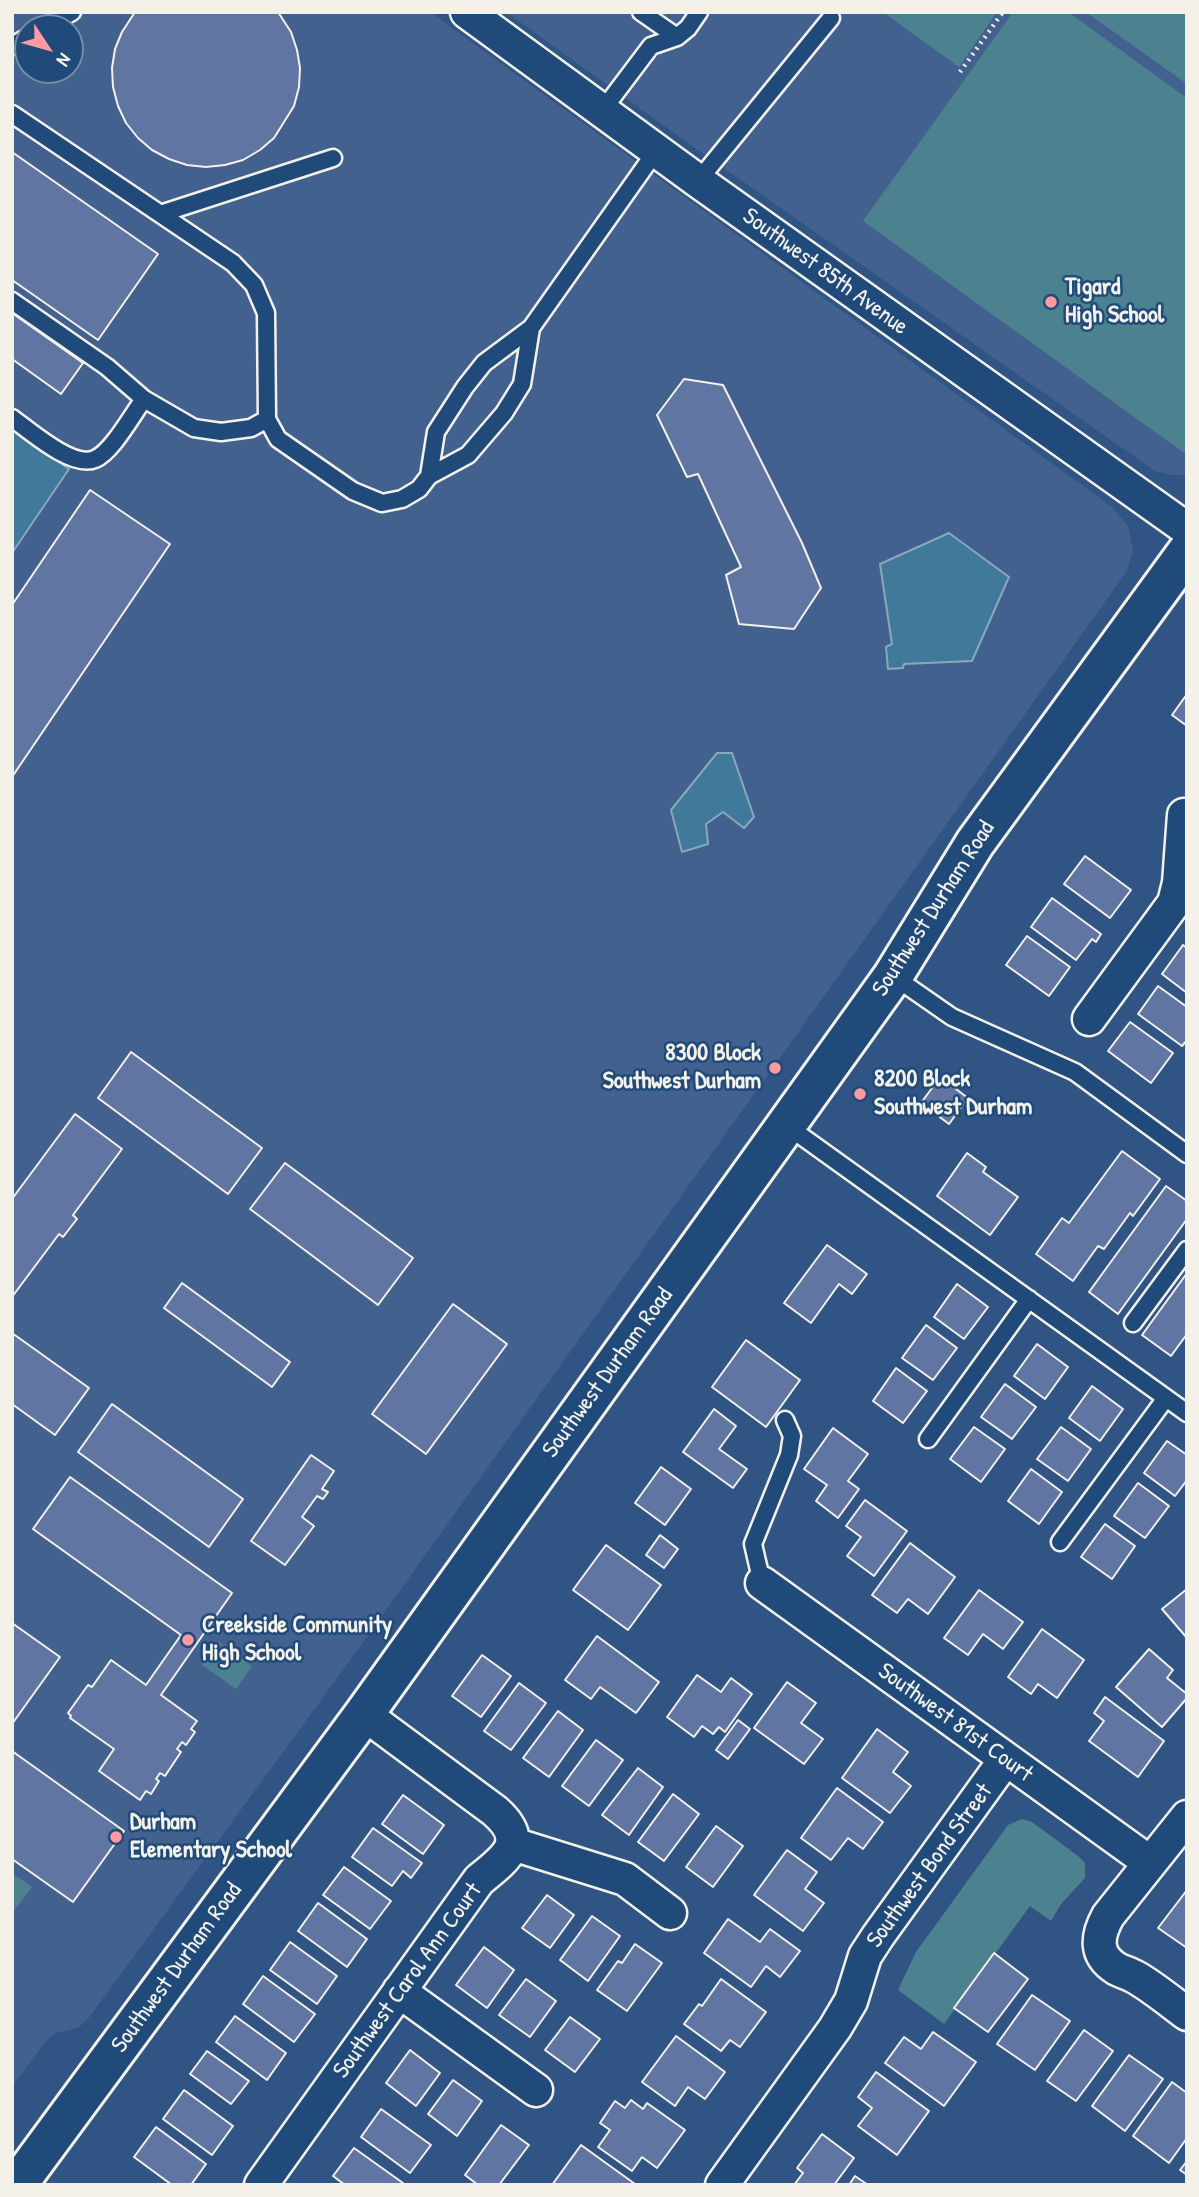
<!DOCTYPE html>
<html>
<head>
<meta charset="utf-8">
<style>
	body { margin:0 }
	#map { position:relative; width:1199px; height:2197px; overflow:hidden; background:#305484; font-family:"Patrick Hand",sans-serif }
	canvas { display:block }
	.frame { position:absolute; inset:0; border:14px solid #f4f1e8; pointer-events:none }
	.north { position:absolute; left:14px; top:14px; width:70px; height:70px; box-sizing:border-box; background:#1f4a7a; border:2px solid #748da6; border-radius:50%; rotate:126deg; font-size:19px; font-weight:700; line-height:28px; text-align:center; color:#f4f1e8 }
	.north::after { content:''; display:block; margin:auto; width:24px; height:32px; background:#ff9aa2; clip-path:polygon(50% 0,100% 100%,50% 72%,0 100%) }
</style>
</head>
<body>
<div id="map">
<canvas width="1199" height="2197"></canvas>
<div class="frame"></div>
<div class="north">N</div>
</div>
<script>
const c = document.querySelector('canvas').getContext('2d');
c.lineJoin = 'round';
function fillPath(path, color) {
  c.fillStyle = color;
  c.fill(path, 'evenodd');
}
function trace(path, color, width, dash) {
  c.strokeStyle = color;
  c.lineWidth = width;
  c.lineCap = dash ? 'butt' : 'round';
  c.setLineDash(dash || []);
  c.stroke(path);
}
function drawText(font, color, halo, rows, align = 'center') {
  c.font = font + ' "Patrick Hand",sans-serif';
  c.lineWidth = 5;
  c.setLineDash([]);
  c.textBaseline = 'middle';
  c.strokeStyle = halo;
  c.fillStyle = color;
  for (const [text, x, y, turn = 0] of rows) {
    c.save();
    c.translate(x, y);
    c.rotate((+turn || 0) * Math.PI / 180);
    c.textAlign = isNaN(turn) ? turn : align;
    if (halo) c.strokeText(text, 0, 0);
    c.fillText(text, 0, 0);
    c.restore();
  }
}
const built = new Path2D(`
	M 12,12 L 430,12 L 1112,507 L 1128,526 L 1133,550 L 1127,571 L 354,1655 L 88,2019 L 78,2028 L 56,2033 L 47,2040 L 12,2086 ZM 28,28 L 70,28 L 70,70 L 28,70 Z
	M 506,12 L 1187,12 L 1187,475 L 1171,475 L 1155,471 L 674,133 Z`);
const green = new Path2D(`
	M 883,12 L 997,12 L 959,67 Z
	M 1013,12 L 1068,12 L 1187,98 L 1187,455 L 863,221 Z
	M 1086,12 L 1187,12 L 1187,84 Z
	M 219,1642 L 252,1666 L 236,1689 L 202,1665 Z
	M 1022,1819 L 1032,1822 L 1078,1856 L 1085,1863 L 1085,1878 L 1061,1904 L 1051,1921 L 1030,1906 L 944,2024 L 898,1990 L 916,1952 L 1008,1825 Z
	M 12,1873 L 32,1887 L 13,1912 L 12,1911 Z`);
const water = new Path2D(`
	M 12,430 L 69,469 L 12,553 Z
	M 949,533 L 1009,577 L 972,661 L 904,664 L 903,668 L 888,669 L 886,647 L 892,644 L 880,564 Z
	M 717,753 L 732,753 L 754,817 L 744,828 L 723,812 L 706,824 L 708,844 L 682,852 L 671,810 Z`);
const building = new Path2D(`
	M 135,12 L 278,12 L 291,32 L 297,50 L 300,68 L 299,87 L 294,106 L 274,138 L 260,150 L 243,160 L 225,165 L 206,167 L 187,165 L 169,159 L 152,150 L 138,138 L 126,123 L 118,106 L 113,87 L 112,68 L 115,49 L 122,32 Z
	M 12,152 L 158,254 L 98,340 L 12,280 Z
	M 12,313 L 83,363 L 61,394 L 12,359 Z
	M 684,379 L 723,385 L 802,543 L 821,588 L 794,629 L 739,624 L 726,575 L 741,567 L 698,474 L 687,477 L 657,415 Z
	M 90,490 L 170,544 L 12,777 L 12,605 Z
	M 1187,694 L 1187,726 L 1172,715 Z
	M 1085,856 L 1131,890 L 1110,918 L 1064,884 Z
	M 1052,898 L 1101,934 L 1096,942 L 1092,939 L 1076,960 L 1031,927 Z
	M 1027,936 L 1070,967 L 1049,996 L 1006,965 Z
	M 1183,945 L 1187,948 L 1187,993 L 1162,974 Z
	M 1158,986 L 1187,1007 L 1187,1040 L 1182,1046 L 1138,1014 Z
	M 1130,1022 L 1173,1053 L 1151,1083 L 1108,1051 Z
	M 131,1052 L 262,1148 L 228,1194 L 98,1098 Z
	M 940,1077 L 968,1098 L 949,1124 L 921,1103 Z
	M 75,1114 L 122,1149 L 73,1215 L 77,1219 L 63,1237 L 59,1234 L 12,1297 L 12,1199 Z
	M 1122,1151 L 1160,1179 L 1133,1216 L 1130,1213 L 1104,1249 L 1098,1246 L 1073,1281 L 1036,1254 L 1062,1218 L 1069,1223 Z
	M 967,1153 L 986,1167 L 983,1172 L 1018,1197 L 990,1235 L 937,1196 Z
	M 285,1163 L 413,1258 L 378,1305 L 250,1209 Z
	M 1166,1186 L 1187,1201 L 1187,1219 L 1118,1314 L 1089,1292 Z
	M 827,1245 L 867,1274 L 852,1294 L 839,1284 L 811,1323 L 784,1303 Z
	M 1187,1273 L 1187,1334 L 1171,1356 L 1142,1335 Z
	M 182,1283 L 290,1362 L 272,1387 L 164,1308 Z
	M 957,1284 L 988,1307 L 964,1339 L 934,1317 Z
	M 453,1304 L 507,1344 L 426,1454 L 372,1414 Z
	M 926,1325 L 957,1348 L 933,1380 L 902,1358 Z
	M 12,1333 L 89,1388 L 55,1435 L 12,1404 Z
	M 746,1340 L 800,1380 L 766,1427 L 712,1387 Z
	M 1037,1344 L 1068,1367 L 1045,1399 L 1014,1376 Z
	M 896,1368 L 927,1391 L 903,1423 L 873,1401 Z
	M 1005,1384 L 1036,1407 L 1012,1439 L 981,1417 Z
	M 1092,1386 L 1123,1409 L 1100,1441 L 1069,1418 Z
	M 112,1404 L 243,1499 L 209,1547 L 78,1452 Z
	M 714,1409 L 736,1426 L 719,1449 L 747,1469 L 733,1488 L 683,1452 Z
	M 974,1427 L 1005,1449 L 981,1482 L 950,1459 Z
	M 1061,1427 L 1091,1449 L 1068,1481 L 1037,1459 Z
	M 833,1428 L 868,1454 L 848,1481 L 859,1489 L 838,1518 L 816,1501 L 827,1485 L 804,1469 Z
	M 1167,1441 L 1187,1455 L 1187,1480 L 1175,1496 L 1144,1473 Z
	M 311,1455 L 334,1471 L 322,1489 L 328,1492 L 323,1499 L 317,1496 L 302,1517 L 314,1526 L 285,1565 L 251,1541 Z
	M 661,1467 L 691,1489 L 665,1525 L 635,1503 Z
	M 1031,1469 L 1062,1492 L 1039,1524 L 1008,1501 Z
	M 70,1477 L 232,1593 L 161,1695 L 197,1721 L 191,1729 L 195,1732 L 186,1745 L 182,1742 L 177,1749 L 181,1752 L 165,1776 L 160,1773 L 156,1779 L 159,1781 L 151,1794 L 146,1791 L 140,1800 L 99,1771 L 114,1749 L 70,1718 L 71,1716 L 68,1713 L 88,1685 L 92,1687 L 111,1660 L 146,1685 L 181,1635 L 33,1529 Z
	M 1138,1483 L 1169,1506 L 1145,1538 L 1114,1516 Z
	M 865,1500 L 907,1531 L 874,1576 L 847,1556 L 861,1537 L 846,1526 Z
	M 1105,1524 L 1135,1546 L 1112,1579 L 1081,1557 Z
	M 660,1535 L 678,1549 L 664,1568 L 646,1555 Z
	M 910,1543 L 955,1577 L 928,1614 L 908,1599 L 897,1613 L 872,1595 Z
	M 606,1545 L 661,1585 L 628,1630 L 573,1590 Z
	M 1187,1589 L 1187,1638 L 1162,1609 Z
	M 979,1590 L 1023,1622 L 1003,1649 L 983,1634 L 968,1655 L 944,1638 Z
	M 12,1623 L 60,1657 L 12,1724 Z
	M 1042,1629 L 1084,1660 L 1057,1698 L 1038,1684 L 1031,1694 L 1008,1677 Z
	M 597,1636 L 659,1682 L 636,1713 L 600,1687 L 591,1699 L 565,1680 Z
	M 1149,1649 L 1173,1670 L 1167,1678 L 1187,1694 L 1187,1698 L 1162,1727 L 1116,1687 Z
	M 482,1655 L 511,1676 L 481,1717 L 452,1696 Z
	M 697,1675 L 721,1692 L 731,1678 L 752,1694 L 725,1732 L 719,1727 L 713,1734 L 702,1726 L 694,1737 L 667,1717 Z
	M 787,1682 L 816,1703 L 801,1723 L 823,1739 L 804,1764 L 754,1728 Z
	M 519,1683 L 546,1703 L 511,1750 L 484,1731 Z
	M 1105,1697 L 1164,1741 L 1138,1777 L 1089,1741 L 1104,1721 L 1094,1713 Z
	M 558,1711 L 583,1730 L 549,1777 L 523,1758 Z
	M 738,1720 L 750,1729 L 728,1759 L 716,1750 Z
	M 877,1729 L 908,1752 L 893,1772 L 911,1786 L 890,1813 L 842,1778 Z
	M 596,1740 L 623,1760 L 589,1806 L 562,1786 Z
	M 12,1751 L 124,1831 L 73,1902 L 12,1859 Z
	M 638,1768 L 663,1787 L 629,1835 L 602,1815 Z
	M 837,1788 L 883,1822 L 863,1849 L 848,1838 L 831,1860 L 801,1838 Z
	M 673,1794 L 699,1814 L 664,1861 L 638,1842 Z
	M 403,1795 L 444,1825 L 423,1854 L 382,1824 Z
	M 716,1826 L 743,1846 L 713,1887 L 686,1867 Z
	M 373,1828 L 422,1863 L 411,1878 L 403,1871 L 392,1886 L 352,1857 Z
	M 787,1850 L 817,1872 L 805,1889 L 824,1903 L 803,1931 L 754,1895 Z
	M 344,1867 L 391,1901 L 370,1929 L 323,1895 Z
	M 1187,1890 L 1187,1948 L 1158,1928 Z
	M 547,1895 L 574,1915 L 550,1948 L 522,1928 Z
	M 318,1903 L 367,1939 L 347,1967 L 298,1931 Z
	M 592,1916 L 620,1936 L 588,1981 L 560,1960 Z
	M 728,1919 L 760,1942 L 770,1929 L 800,1951 L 780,1977 L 766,1966 L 751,1987 L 704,1953 Z
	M 290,1942 L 337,1976 L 317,2004 L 270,1970 Z
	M 635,1944 L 662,1963 L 627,2011 L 597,1990 L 618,1961 L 622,1963 Z
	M 484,1947 L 514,1970 L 487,2008 L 456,1985 Z
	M 994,1953 L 1028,1979 L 988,2032 L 954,2008 Z
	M 263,1976 L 315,2014 L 294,2042 L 243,2004 Z
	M 526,1979 L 556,2001 L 530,2037 L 499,2015 Z
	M 721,1979 L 766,2012 L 740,2047 L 730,2040 L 721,2051 L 684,2024 L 699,2004 L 702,2006 Z
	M 1032,1995 L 1070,2021 L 1035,2070 L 997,2044 Z
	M 235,2016 L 286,2053 L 267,2080 L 216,2042 Z
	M 570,2017 L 600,2039 L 575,2072 L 545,2050 Z
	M 1084,2030 L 1113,2051 L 1076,2101 L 1047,2081 Z
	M 933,2032 L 976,2062 L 944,2106 L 885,2063 L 904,2037 L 921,2049 Z
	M 676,2036 L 725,2072 L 705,2099 L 688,2087 L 675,2106 L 642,2082 Z
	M 410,2050 L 440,2073 L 416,2106 L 386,2083 Z
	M 207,2051 L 249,2081 L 231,2104 L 190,2074 Z
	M 1129,2055 L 1163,2079 L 1125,2131 L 1092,2106 Z
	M 876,2072 L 929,2111 L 897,2155 L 858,2126 L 872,2108 L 858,2097 Z
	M 453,2080 L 482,2101 L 457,2136 L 428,2114 Z
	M 1172,2082 L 1187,2093 L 1187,2138 L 1169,2163 L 1133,2136 Z
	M 184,2090 L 233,2126 L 212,2155 L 163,2119 Z
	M 631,2100 L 643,2109 L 647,2103 L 685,2130 L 657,2168 L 642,2157 L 632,2171 L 598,2147 L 610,2130 L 600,2123 L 615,2101 L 625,2108 Z
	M 381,2109 L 431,2145 L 410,2173 L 361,2137 Z
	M 501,2125 L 529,2145 L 499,2185 L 478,2185 L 465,2175 Z
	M 156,2127 L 206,2164 L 191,2185 L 172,2185 L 134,2157 Z
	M 822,2134 L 854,2158 L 834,2185 L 794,2185 L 803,2173 L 797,2168 Z
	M 581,2145 L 635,2184 L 634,2185 L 552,2185 Z
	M 354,2148 L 403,2183 L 401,2185 L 345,2185 L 333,2176 Z
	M 1187,2161 L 1187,2175 L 1180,2170 Z
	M 855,2176 L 868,2185 L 849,2185 Z`);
const path = new Path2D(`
	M 960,72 L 1003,12`);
const service = new Path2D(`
	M 641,12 L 677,37
	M 44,28 L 72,12
	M 12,46 L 28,37
	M 602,111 L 651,46 L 677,37 L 688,28 L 699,12
	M 12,114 L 233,263 L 254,285 L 266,313 L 267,419 L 278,439 L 353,491 L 382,503 L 402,499 L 419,489 L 429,476 L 468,455 L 504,413 L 522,384 L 531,328
	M 698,181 L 831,18
	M 160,214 L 333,158
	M 12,301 L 107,367 L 144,399 L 194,428 L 221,432 L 251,428 L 267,419
	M 12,418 C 30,431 73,469 95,459 C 112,452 132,415 144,399
	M 429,476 L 436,432 L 465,387 L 484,363 L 531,328 L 656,151
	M 893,976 L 952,1017 L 1075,1072 L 1187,1154
	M 786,1125 L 1187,1413
	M 1133,1323 L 1187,1250
	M 928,1439 L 1029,1299
	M 1060,1542 L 1166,1398
	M 762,1583 L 753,1544 L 789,1455 L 792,1436 L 785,1420`);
const minor = new Path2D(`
	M 467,12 L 698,181 L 1187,529
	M 1089,1019 L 1174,903 L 1179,883 L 1184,815 L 1187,815
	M 762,1583 L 1149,1862
	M 1187,1817 L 1108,1916 C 1097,1936 1094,1955 1117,1969 C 1123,1972 1130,1974 1137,1978 C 1154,1988 1171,2002 1187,2014
	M 513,1844 L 625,1879 L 670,1913
	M 399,1991 L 536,2090
	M 261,2185 L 479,1880 C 506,1858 530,1842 495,1811 L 364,1714
	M 722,2185 L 835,2028 L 851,2001 L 865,1956 L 878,1936 L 1005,1760`);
const primary = new Path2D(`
	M 17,2185 L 364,1714 L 893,976 L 975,843 L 1187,552`);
const markers = [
	[1051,302,7,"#ff9aa2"],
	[775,1068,7,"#ff9aa2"],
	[860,1094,7,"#ff9aa2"],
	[188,1640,7,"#ff9aa2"],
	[116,1837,7,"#ff9aa2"]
];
const streetNames = [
	["Southwest 85th Avenue",825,272,36],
	["Southwest Durham Road",934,909,-57],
	["Southwest Durham Road",608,1373,-54],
	["Southwest 81st Court",955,1723,36],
	["Southwest Bond Street",930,1866,-54],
	["Southwest Durham Road",177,1968,-54],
	["Southwest Carol Ann Court",408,1981,-54]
];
const poiNames = [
	["Tigard",1065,288],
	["High School",1065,316],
	["8300 Block",761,1054,"right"],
	["Southwest Durham",761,1082,"right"],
	["8200 Block",874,1080],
	["Southwest Durham",874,1108],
	["Creekside Community",202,1626],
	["High School",202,1654],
	["Durham",130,1823],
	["Elementary School",130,1851]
];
fillPath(built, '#42618f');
fillPath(green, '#4c818f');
fillPath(water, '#41799a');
trace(water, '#89a9b9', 2);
fillPath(building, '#6075a2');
trace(building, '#f4f1e8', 2);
trace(service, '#f4f1e8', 21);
trace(minor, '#f4f1e8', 37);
trace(primary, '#f4f1e8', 44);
trace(path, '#f4f1e8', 4.5, [2, 5]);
trace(service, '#1f4a7a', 16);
trace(minor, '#1f4a7a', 32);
trace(primary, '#1f4a7a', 38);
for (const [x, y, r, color] of markers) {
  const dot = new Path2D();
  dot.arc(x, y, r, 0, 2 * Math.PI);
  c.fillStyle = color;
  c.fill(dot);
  trace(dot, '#1f4a7a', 2.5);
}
drawText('24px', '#f4f1e8', '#1f4a7a', streetNames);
drawText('bold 24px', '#f4f1e8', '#1f4a7a', poiNames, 'left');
</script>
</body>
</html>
